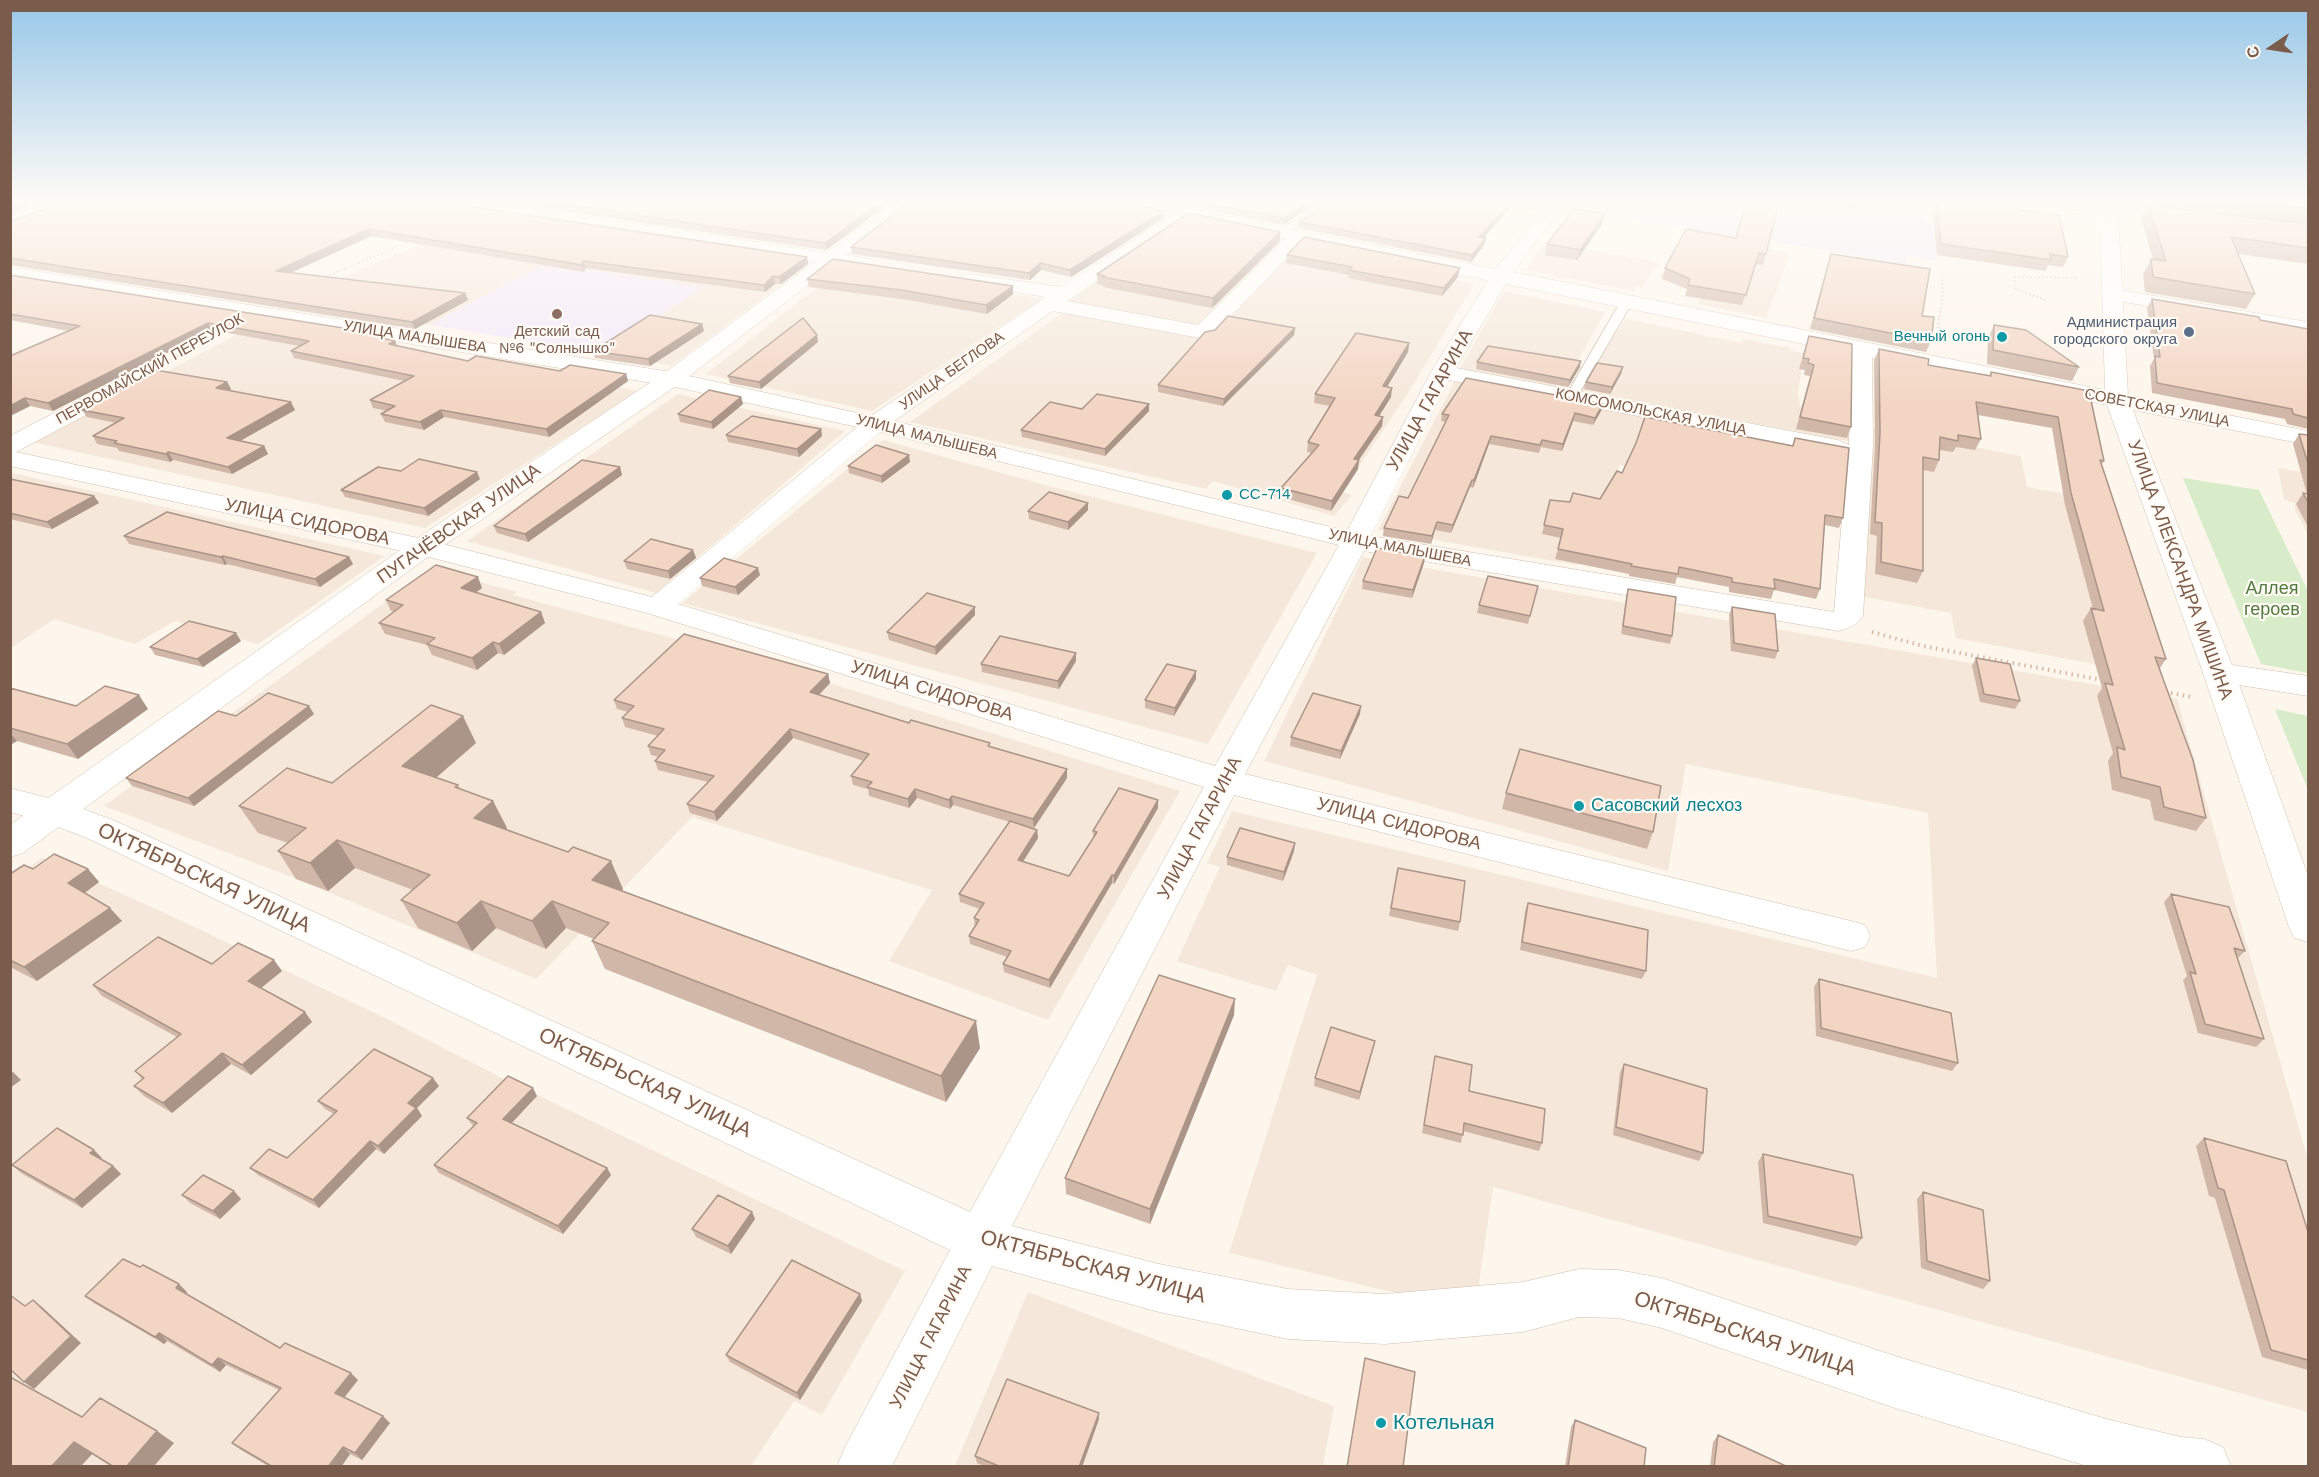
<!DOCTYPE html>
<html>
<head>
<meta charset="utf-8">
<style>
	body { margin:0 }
	#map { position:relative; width:2319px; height:1477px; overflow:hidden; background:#fdf6ec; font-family:"Work Sans",sans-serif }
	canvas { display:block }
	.frame { position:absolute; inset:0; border:12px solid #7a5c4d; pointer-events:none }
	.north { position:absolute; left:2241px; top:18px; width:60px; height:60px; -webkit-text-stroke:4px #fffaf3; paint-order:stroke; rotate:257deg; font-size:16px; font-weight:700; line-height:24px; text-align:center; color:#7a5c4d }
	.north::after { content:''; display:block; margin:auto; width:21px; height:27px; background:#7a5c4d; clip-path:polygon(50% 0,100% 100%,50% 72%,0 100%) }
</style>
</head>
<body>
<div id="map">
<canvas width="2319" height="1477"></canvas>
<div class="frame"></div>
<div class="north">С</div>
</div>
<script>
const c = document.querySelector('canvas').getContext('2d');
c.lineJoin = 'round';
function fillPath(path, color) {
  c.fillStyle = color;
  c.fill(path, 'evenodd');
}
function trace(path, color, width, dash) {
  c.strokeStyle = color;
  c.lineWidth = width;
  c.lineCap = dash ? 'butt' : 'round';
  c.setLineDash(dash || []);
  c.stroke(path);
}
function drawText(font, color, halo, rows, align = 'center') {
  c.font = font + ' "Work Sans",sans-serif';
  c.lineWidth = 4.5;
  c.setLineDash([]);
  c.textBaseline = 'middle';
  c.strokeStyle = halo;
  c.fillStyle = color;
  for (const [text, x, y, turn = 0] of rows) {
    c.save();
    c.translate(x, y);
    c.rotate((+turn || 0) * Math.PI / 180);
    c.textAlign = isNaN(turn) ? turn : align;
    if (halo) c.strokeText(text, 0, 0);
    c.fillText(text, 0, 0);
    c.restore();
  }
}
const residential = new Path2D(`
	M 1197,227 L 1280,244 L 1197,329 L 1067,302 L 1160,240 Z
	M 606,235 L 810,263 L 671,366 L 600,353 L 703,287 L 544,263 L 430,325 L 281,303 L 435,238 Z
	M 1545,243 L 1660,262 L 1642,287 L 1637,286 L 1633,291 L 1525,270 Z
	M 1730,243 L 1790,253 L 1766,318 L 1698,304 Z
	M 1293,248 L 1474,284 L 1408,393 L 1342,492 L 1352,495 L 1334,516 L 1213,481 L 1206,489 L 910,422 L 1065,311 L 1212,337 Z
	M 842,268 L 1042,299 L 872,411 L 706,374 Z
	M 1504,291 L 1605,312 L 1562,389 L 1459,370 Z
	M 1626,319 L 1741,343 L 1743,339 L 1790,348 L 1790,351 L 1804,353 L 1798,392 L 1800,406 L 1855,418 L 1852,442 L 1580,390 L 1599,356 Z
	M 261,322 L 479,362 L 638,391 L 425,528 L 32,442 Z
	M 1455,381 L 1843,454 L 1835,514 L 1620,465 L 1577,565 L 1378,530 Z
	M 678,394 L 845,431 L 656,593 L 467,541 Z
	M 1874,428 L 2021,456 L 2027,487 L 2102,501 L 2158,676 L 1956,638 L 1951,613 L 1864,597 Z
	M 883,440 L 1045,485 L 1317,553 L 1208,744 L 682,603 Z
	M 2299,464 L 2308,466 L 2308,535 L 2295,510 L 2295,503 L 2284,500 L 2278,468 L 2300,472 Z
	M 11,473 L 385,556 L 258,644 L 175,621 L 135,644 L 54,619 L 11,648 Z
	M 1363,557 L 2177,699 L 2308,1160 L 2308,1412 L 1493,1187 L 1478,1290 L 1404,1295 L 1229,1253 L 1317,975 L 1288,965 L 1276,991 L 1177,961 L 1220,867 L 1207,863 L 1232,811 L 1937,978 L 1928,813 L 1686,764 L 1668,871 L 1264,761 Z
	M 431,569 L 517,592 L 513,595 L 764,663 L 1180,791 L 1048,1020 L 889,961 L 932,890 L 692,817 L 536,979 L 297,879 L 104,806 Z
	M 42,858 L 165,913 L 383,1017 L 510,1082 L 905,1271 L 822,1415 L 794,1401 L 751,1466 L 11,1466 L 10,881 Z
	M 1028,1292 L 1334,1406 L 1323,1466 L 955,1466 Z`);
const education = new Path2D(`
	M 1586,202 L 1890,202 L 1891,206 L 1915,209 L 1934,227 L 1937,260 L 1907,256 L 1906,264 L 1580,210 Z
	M 544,263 L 704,287 L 600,353 L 430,325 Z`);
const green = new Path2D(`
	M 2183,478 L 2259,490 L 2308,591 L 2308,673 L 2261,664 Z
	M 2275,709 L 2308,716 L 2308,790 Z`);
const pathFar2 = new Path2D(`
	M 322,278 L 412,241
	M 2045,300 L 2014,288 L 2015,277 L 2078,278
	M 1936,340 L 1943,293 L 1942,279
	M 174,358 L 222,330`);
const pathFar1 = new Path2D(`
	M 169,361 L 177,356`);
const path = new Path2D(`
	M 1872,632 L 1923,646 L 2102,680
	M 2165,692 L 2193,697`);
const lane = new Path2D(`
	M 1324,202 L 1336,202 L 1284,235 L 1275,233 Z
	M 1503,202 L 1525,202 L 1555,210 L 1550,213 Z
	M 1627,298 L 1633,301 L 1577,397 L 1571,401 L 1567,400 L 1565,397 L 1621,301 Z`);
const street = new Path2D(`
	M 434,202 L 508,205 L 865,258 L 872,260 L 875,264 L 872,268 L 865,270 L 443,207 Z
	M 1193,202 L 1215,202 L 1067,301 L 1198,325 L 1292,232 L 1306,232 L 1308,236 L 1213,335 L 1200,338 L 1053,311 L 894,421 L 1347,531 L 1431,372 L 1494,271 L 1508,271 L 1511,275 L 1456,368 L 1838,440 L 1849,445 L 1850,348 L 1853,343 L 1861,341 L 1869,343 L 1872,348 L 1873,445 L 1863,616 C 1856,625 1850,628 1839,631 L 1364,551 L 1245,774 L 1851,921 L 1865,925 L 1870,936 L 1865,947 L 1851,951 L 1234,795 L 1012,1226 L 1159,1264 L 1288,1289 L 1385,1294 L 1523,1282 L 1579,1269 L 1618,1270 L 1662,1278 L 1895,1356 L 2110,1420 L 2181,1437 L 2204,1439 L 2223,1447 L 2231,1466 L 2087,1466 L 1895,1408 L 1662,1328 L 1618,1318 L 1579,1317 L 1523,1332 L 1385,1344 L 1288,1339 L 1159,1312 L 992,1266 L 892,1466 L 837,1466 L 845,1447 L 950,1250 L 87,838 L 45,822 L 10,812 L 10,788 L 67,803 L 113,820 L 970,1212 L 1204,787 L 647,613 L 421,555 L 10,466 L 10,436 L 140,368 L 148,366 L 156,368 L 159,373 L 156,378 L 16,452 L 423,539 L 652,597 L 857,427 L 671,386 L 10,279 L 10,267 L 671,372 L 871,416 L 1046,297 L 963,284 L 960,280 L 963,276 L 970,274 L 1060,287 ZM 1449,380 L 1838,454 L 1848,450 L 1834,612 L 1371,536 ZM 880,432 L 1339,545 L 1215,766 L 678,604 Z
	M 2114,289 L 2308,322 L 2308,334 L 2107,299 L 2104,295 L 2107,291 Z
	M 2219,663 L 2308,676 L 2308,696 L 2208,680 L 2203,673 L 2208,666 Z`);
const secondary = new Path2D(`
	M 49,202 L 75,202 L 72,206 L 10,228 L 10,217 Z
	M 895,202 L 916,202 L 679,384 L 433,553 L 23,853 L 10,857 L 10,825 L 413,541 L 663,374 Z
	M 1114,202 L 1152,202 L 1496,269 L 1548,202 L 1566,202 L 1513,272 L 2105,390 L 2100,212 L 2058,207 L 2049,202 L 2117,202 L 2193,213 L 2196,217 L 2193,221 L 2187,222 L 2118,214 L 2128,395 L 2308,431 L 2308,445 L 2133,410 L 2235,673 L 2308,876 L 2308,942 L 2294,938 L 2289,927 L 2203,673 L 2107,405 L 1123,207 Z`);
const wall = new Path2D(`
	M 67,202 L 807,257 L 808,264 L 781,284 L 775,284 L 765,292 L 585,268 L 584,272 L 371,236 L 291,273 L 468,300 L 415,329 L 10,265 L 10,221 Z
	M 498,202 L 891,202 L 826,250 L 508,203 Z
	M 1166,202 L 1189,202 L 1183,206 Z
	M 1319,202 L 1283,225 L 1207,210 L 1207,204 Z
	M 1330,202 L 1513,202 L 1512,206 L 1483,238 L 1486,238 L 1484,245 L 1471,262 L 1299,228 L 1299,222 Z
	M 1804,202 L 1865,202 L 1862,210 Z
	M 1908,202 L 2017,202 L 2019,210 L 2068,257 L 2063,267 L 2048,265 L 2046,271 L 1937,255 L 1932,205 Z
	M 2138,202 L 2308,202 L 2308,264 L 2238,254 L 2255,294 L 2246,309 L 2145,292 L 2143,274 L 2151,259 L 2153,259 L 2141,219 L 2148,205 L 2308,224 Z
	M 1605,214 L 1602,224 L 1577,260 L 1545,255 L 1547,244 Z
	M 1164,218 L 1071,277 L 1041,270 L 1030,280 L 852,254 L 851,247 Z
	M 1686,229 L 1766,254 L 1763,265 L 1756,264 L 1742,305 L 1685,296 L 1687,289 L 1662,279 L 1665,268 Z
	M 1280,241 L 1212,308 L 1103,287 L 1103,285 L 1097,284 L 1097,274 Z
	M 1831,254 L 1922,316 L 1931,341 L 1926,352 L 1810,329 Z
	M 1287,255 L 1458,277 L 1442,296 L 1348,278 L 1349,275 L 1286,263 Z
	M 10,275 L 389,340 L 397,346 L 468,361 L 560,371 L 626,374 L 628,381 L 549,437 L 444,417 L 424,430 L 385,422 L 381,414 L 387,411 L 373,408 L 370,400 L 404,381 L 294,358 L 291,351 L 299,346 L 212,330 L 53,411 L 30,406 L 10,416 L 69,331 L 10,320 Z
	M 807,279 L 1013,294 L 987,314 L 902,299 L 809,287 Z
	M 2152,299 L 2308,329 L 2308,429 L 2287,424 L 2285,419 L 2152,393 L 2150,366 L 2154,359 L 2147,308 Z
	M 1994,325 L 2079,367 L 2072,381 L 1987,364 L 1988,338 Z
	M 1295,328 L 1294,335 L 1223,406 L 1158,392 L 1158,385 Z
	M 704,331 L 650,366 L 595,358 L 593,351 Z
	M 1809,336 L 1851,427 L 1847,438 L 1796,429 L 1810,376 L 1804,375 L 1805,370 L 1799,369 Z
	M 818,342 L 761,389 L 730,383 L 728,376 Z
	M 1409,343 L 1408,352 L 1387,387 L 1391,397 L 1379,416 L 1383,417 L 1382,426 L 1359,460 L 1358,469 L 1331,511 L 1281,497 L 1281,488 L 1312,453 L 1307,452 L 1308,442 L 1330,406 L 1314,403 L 1315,394 Z
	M 1879,349 L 1928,365 L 1989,375 L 1991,372 L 2089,391 L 2104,461 L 2101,465 L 2166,659 L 2160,668 L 2206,818 L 2196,831 L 2154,820 L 2150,800 L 2112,790 L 2108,761 L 2113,753 L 2097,696 L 2102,688 L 2083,621 L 2091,608 L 2093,609 L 2065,505 L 2052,428 L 1978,415 L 1981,439 L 1975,450 L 1956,447 L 1953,452 L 1939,450 L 1939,460 L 1934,472 L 1923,470 L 1923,571 L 1917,583 L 1875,574 L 1877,536 L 1870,534 L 1875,445 L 1874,360 Z
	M 1477,362 L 1580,367 L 1568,387 L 1476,369 Z
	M 1623,367 L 1621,374 L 1610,394 L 1584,389 L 1586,382 Z
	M 227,382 L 231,389 L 229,390 L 295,410 L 240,441 L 264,446 L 268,454 L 232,474 L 173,460 L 170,462 L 119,451 L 117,448 L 97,444 L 93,436 L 116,423 L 87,417 L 82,410 Z
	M 741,397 L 743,404 L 713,429 L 680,422 L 678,414 Z
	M 1603,404 L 1601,411 L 1593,425 L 1573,421 L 1562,451 L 1541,447 L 1539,453 L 1489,444 L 1473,488 L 1470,487 L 1451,533 L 1435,530 L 1431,544 L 1383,536 L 1384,528 L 1408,498 L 1445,422 L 1441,421 L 1442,414 Z
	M 1149,411 L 1105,456 L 1022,437 L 1021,430 Z
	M 821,429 L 822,436 L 799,457 L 728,442 L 726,435 Z
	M 2299,434 L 2308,435 L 2308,527 L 2296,504 L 2303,493 L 2307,494 L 2293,444 Z
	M 1795,438 L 1843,518 L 1839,528 L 1825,525 L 1820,589 L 1816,599 L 1774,590 L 1771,599 L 1729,592 L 1729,587 L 1677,577 L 1675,584 L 1629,576 L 1629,574 L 1555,559 L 1561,538 L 1542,534 L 1550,500 L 1570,502 L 1600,499 L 1622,473 L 1792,446 Z
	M 910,462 L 882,483 L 849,473 L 848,466 Z
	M 620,467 L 622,475 L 528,542 L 497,533 L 494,526 Z
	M 401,471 L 480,479 L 428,516 L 345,497 L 341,490 Z
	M 10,479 L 94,496 L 99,503 L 52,529 L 10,519 Z
	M 1088,510 L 1068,530 L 1029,519 L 1028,511 Z
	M 124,536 L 349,557 L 353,564 L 320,587 L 227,564 L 225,565 L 129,544 Z
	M 693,550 L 696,558 L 670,579 L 627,569 L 624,561 Z
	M 1425,556 L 1424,563 L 1412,598 L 1362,589 L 1363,581 Z
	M 760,575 L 738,595 L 702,586 L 700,578 Z
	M 1538,586 L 1528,624 L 1477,613 L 1479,605 Z
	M 482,588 L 475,593 L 541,612 L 545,623 L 504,655 L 498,653 L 477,670 L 432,655 L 427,645 L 385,634 L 379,623 L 394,612 L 391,611 L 386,600 Z
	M 1628,589 L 1672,636 L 1670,644 L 1621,634 L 1626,597 Z
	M 975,607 L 975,615 L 936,655 L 889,640 L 887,632 Z
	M 1732,607 L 1778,651 L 1775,659 L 1731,651 L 1729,615 Z
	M 241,641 L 203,667 L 155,655 L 150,647 Z
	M 1976,658 L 2020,701 L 2015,709 L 1980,702 L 1972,666 Z
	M 1076,661 L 1059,689 L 982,672 L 981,664 Z
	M 1196,671 L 1196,679 L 1174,716 L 1145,708 L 1145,700 Z
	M 828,674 L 830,683 L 819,695 L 909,723 L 1067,769 L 1067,778 L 1034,828 L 1037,830 L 1038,838 L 1023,861 L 1069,876 L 1093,838 L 1093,831 L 1158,808 L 1114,884 L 1112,883 L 1050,988 L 1004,972 L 1003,964 L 1007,957 L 970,944 L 969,936 L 975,927 L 974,918 L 980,909 L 960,902 L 959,894 L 1010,822 L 953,805 L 950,809 L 917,798 L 909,808 L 869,796 L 868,789 L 853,785 L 851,776 L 864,761 L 793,738 L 717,821 L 690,813 L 687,804 L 708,782 L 658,770 L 655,761 L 659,757 L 651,755 L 648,746 L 658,736 L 625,727 L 622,718 L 628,712 L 617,709 L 614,700 Z
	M 10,688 L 76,706 L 148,709 L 78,759 L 17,741 L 10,745 Z
	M 314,714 L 194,806 L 132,786 L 126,778 L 236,716 Z
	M 1360,714 L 1340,759 L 1290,746 L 1291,737 Z
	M 476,743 L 436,778 L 458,785 L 460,789 L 493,801 L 507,828 L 506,829 L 623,889 L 621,891 L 980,1048 L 946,1102 L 605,969 L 592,941 L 594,939 L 566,928 L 546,949 L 496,928 L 472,951 L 418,928 L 401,900 L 413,890 L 355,868 L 328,891 L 296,879 L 278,851 L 288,843 L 258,833 L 239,806 L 332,783 Z
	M 1506,793 L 1653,832 L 1647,849 L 1502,809 Z
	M 1295,843 L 1294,851 L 1283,881 L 1227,865 L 1227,857 Z
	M 1398,868 L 1460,922 L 1458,931 L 1389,916 Z
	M 33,869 L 88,869 L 99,882 L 85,893 L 122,921 L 37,981 L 10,967 L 10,874 Z
	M 2171,894 L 2245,951 L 2237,959 L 2264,1039 L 2256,1047 L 2198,1033 L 2183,980 L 2187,976 L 2164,902 Z
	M 1528,903 L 1646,971 L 1642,979 L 1520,950 L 1525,911 Z
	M 212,964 L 282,971 L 261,988 L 312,1022 L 251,1075 L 231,1064 L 172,1113 L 144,1096 L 134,1086 L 142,1079 L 135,1071 L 177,1037 L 102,996 L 93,985 Z
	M 1819,979 L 1958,1063 L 1952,1071 L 1816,1036 L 1814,987 Z
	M 1234,1015 L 1150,1224 L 1066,1194 L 1065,1178 Z
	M 1375,1041 L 1359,1100 L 1314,1086 L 1315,1078 Z
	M 1435,1056 L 1469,1091 L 1542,1143 L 1539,1151 L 1463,1131 L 1461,1143 L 1422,1133 Z
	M 1624,1064 L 1703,1153 L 1699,1161 L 1613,1135 L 1620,1072 Z
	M 439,1086 L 417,1108 L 422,1116 L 384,1154 L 376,1149 L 319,1208 L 258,1175 L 250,1168 L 287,1158 L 334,1114 L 325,1109 L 318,1101 Z
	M 537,1096 L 511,1123 L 607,1168 L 611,1175 L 563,1234 L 439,1173 L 434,1165 L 473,1126 L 467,1118 Z
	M 2204,1138 L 2308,1232 L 2308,1370 L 2262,1357 L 2215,1198 L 2209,1196 L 2196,1146 Z
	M 1763,1154 L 1862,1238 L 1856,1246 L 1763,1223 L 1758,1162 Z
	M 102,1158 L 101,1159 L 113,1166 L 121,1174 L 82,1208 L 21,1173 L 12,1165 Z
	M 1923,1192 L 1990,1281 L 1983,1289 L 1921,1268 L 1917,1199 Z
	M 182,1195 L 241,1199 L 220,1219 L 190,1203 Z
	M 752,1212 L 755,1219 L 731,1254 L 696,1237 L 692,1229 Z
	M 187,1292 L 186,1294 L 280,1348 L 358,1380 L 344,1398 L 390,1423 L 362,1460 L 350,1454 L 341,1467 L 270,1467 L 241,1450 L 232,1443 L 279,1390 L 226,1365 L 220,1372 L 167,1341 L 164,1344 L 94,1303 L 85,1296 Z
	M 860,1294 L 862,1301 L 800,1400 L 730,1362 L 726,1355 Z
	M 1365,1358 L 1403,1467 L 1347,1467 Z
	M 82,1417 L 174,1443 L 153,1467 L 112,1467 L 92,1454 L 80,1467 L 10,1467 Z
	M 1099,1419 L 1082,1467 L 986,1467 L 977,1463 L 975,1456 Z
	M 1575,1420 L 1644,1467 L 1565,1467 L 1571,1427 Z
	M 1718,1435 L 1788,1467 L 1710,1467 L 1713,1442 Z`);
const shadedWall = new Path2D(`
	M 21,202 L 42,202 L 10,214 L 10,206 Z
	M 881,202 L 891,202 L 826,250 L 825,243 Z
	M 1309,202 L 1319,202 L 1283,225 L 1284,218 Z
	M 1511,202 L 1513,202 L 1512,206 L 1478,244 L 1479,237 Z
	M 1164,211 L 1164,218 L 1071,277 L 1070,270 Z
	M 1605,214 L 1602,224 L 1577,260 L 1580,250 Z
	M 368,229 L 371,236 L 279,278 L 276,271 Z
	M 1280,232 L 1280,241 L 1212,308 L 1213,298 Z
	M 1486,238 L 1484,245 L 1471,262 L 1472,255 Z
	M 807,257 L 808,264 L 781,284 L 779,277 Z
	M 583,261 L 585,268 L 584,272 L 582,265 Z
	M 1040,263 L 1041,270 L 1030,280 L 1029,273 Z
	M 1460,268 L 1458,277 L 1442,296 L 1444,288 Z
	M 773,276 L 775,284 L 765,292 L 764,285 Z
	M 1013,286 L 1013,294 L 987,314 L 986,305 Z
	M 465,293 L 468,300 L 415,329 L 412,322 Z
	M 208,323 L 212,330 L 53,411 L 48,403 Z
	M 702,324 L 704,331 L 650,366 L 648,359 Z
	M 1295,328 L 1294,335 L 1223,406 L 1224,399 Z
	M 817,335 L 818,342 L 761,389 L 759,382 Z
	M 395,341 L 398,348 L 389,344 Z
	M 1409,343 L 1408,352 L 1382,395 L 1383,386 Z
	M 1581,361 L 1580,367 L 1568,387 L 1570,380 Z
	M 1623,367 L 1621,374 L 1610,394 L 1612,387 Z
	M 626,374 L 628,381 L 549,437 L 546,429 Z
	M 227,382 L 231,389 L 220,395 L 216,388 Z
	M 1392,388 L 1391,397 L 1374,424 L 1375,415 Z
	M 741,397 L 743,404 L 713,429 L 711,422 Z
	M 25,398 L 30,406 L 10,416 L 10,406 Z
	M 291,402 L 295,410 L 231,446 L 227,438 Z
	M 1149,404 L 1149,411 L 1105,456 L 1105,449 Z
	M 1603,404 L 1601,411 L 1593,425 L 1595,418 Z
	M 441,410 L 444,417 L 424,430 L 420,422 Z
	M 1575,413 L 1573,421 L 1562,451 L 1563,444 Z
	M 1383,417 L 1382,426 L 1353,468 L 1354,459 Z
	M 821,429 L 822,436 L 799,457 L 797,449 Z
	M 1491,436 L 1489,444 L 1473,488 L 1474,480 Z
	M 264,446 L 268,454 L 232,474 L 228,467 Z
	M 168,452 L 173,460 L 170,462 L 166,454 Z
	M 909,455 L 910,462 L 882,483 L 881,476 Z
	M 1359,460 L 1358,469 L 1331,511 L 1332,501 Z
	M 620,467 L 622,475 L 528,542 L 525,534 Z
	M 477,472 L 480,479 L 428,516 L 424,508 Z
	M 1472,480 L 1470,487 L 1451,533 L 1453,525 Z
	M 94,496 L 99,503 L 52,529 L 47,522 Z
	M 1088,503 L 1088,510 L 1068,530 L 1068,522 Z
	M 1437,522 L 1435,530 L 1431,544 L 1432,536 Z
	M 693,550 L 696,558 L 670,579 L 668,571 Z
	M 223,556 L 227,564 L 225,565 L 221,557 Z
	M 1425,556 L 1424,563 L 1412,598 L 1413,590 Z
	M 349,557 L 353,564 L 320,587 L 315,579 Z
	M 758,568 L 760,575 L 738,595 L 735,587 Z
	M 478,577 L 482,588 L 466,600 L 461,588 Z
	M 975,607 L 975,615 L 936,655 L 935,647 Z
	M 541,612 L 545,623 L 504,655 L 499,644 Z
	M 236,633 L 241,641 L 203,667 L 197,659 Z
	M 493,642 L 498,653 L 477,670 L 472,658 Z
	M 1076,653 L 1076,661 L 1059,689 L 1058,681 Z
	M 1196,671 L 1196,679 L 1174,716 L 1175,708 Z
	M 828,674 L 830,683 L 813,701 L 810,692 Z
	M 139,695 L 148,709 L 78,759 L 67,744 Z
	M 309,706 L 314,714 L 194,806 L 188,798 Z
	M 1361,706 L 1360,714 L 1340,759 L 1341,751 Z
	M 463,716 L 476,743 L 417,794 L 402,766 Z
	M 790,729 L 793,738 L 717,821 L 714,812 Z
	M 10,733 L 17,741 L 10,745 Z
	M 1067,769 L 1067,778 L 1034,828 L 1033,819 Z
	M 915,789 L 917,798 L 909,808 L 908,799 Z
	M 952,796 L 953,805 L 950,809 L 949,800 Z
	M 1158,800 L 1158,808 L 1114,884 L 1114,876 Z
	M 493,801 L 507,828 L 488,845 L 474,818 Z
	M 1037,830 L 1038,838 L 1019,868 L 1018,860 Z
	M 337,840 L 355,868 L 328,891 L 310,863 Z
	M 1295,843 L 1294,851 L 1283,881 L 1284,872 Z
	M 611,861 L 623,889 L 604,908 L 592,880 Z
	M 88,869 L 99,882 L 80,896 L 68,883 Z
	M 1112,875 L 1112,883 L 1050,988 L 1049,980 Z
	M 481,901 L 496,928 L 472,951 L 457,923 Z
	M 552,901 L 566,928 L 546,949 L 532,921 Z
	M 110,908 L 122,921 L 37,981 L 24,967 Z
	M 274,960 L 282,971 L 256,992 L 248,981 Z
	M 1235,999 L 1234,1015 L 1150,1224 L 1150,1209 Z
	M 305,1012 L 312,1022 L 251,1075 L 242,1065 Z
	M 976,1021 L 980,1048 L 946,1102 L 941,1076 Z
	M 1375,1041 L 1373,1049 L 1359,1100 L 1360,1092 Z
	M 222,1053 L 231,1064 L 172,1113 L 163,1103 Z
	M 13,1072 L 21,1080 L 10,1088 L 10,1074 Z
	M 433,1078 L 439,1086 L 417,1108 L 422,1116 L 384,1154 L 378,1146 L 408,1103 Z
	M 533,1088 L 537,1096 L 508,1127 L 503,1119 Z
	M 370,1141 L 376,1149 L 319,1208 L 313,1200 Z
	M 94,1150 L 102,1158 L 99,1161 L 90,1153 Z
	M 113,1166 L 121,1174 L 82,1208 L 74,1200 Z
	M 607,1168 L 611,1175 L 563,1234 L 558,1226 Z
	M 234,1191 L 241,1199 L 220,1219 L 213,1211 Z
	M 752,1212 L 755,1219 L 731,1254 L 728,1246 Z
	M 179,1284 L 187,1292 L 184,1295 L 176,1288 Z
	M 860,1294 L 862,1301 L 800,1400 L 797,1393 Z
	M 33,1300 L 42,1307 L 81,1343 L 34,1389 L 24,1382 Z
	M 159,1333 L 167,1341 L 164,1344 L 155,1337 Z
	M 218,1358 L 226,1365 L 220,1372 L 212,1365 Z
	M 351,1373 L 358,1380 L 342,1400 L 335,1393 Z
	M 1099,1413 L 1099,1419 L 1082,1467 L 1079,1467 Z
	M 383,1416 L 390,1423 L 362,1460 L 355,1453 Z
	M 157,1431 L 174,1443 L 153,1467 L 126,1467 Z
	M 74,1442 L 92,1454 L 80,1467 L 51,1467 Z
	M 343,1447 L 350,1454 L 341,1467 L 328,1467 Z`);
const building = new Path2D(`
	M 10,202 L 21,202 L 10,206 Z
	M 67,202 L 440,202 L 807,257 L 779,277 L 773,276 L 764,285 L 583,261 L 582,265 L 368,229 L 276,271 L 465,293 L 412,322 L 10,258 L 10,221 Z
	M 548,202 L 881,202 L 825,243 Z
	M 910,202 L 1122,202 L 1164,211 L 1070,270 L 1040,263 L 1029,273 L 851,247 Z
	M 1209,202 L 1309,202 L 1284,218 L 1207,204 Z
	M 1330,202 L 1511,202 L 1479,237 L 1486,238 L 1472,255 L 1299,222 Z
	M 1746,202 L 1779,202 L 1766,254 L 1759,253 L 1746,295 L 1688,285 L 1690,279 L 1665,268 L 1686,229 L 1736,238 Z
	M 1937,202 L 2017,202 L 2019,210 L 2059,215 L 2068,257 L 2050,254 L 2051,260 L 1941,244 Z
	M 2258,202 L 2308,202 L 2308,209 Z
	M 2148,205 L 2308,224 L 2308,248 L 2231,237 L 2255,294 L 2153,277 L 2151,259 L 2166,261 Z
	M 1574,209 L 1605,214 L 1580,250 L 1547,244 Z
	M 1189,213 L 1280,232 L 1213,298 L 1103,277 L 1105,276 L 1097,274 Z
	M 1304,237 L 1460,268 L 1444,288 L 1349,270 L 1352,267 L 1287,255 Z
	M 1831,254 L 1930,269 L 1922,316 L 1934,317 L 1931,341 L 1814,318 Z
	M 833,259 L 1013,286 L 986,305 L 901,290 L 807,279 Z
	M 10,275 L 387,335 L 382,338 L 395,341 L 389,344 L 468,361 L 476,356 L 560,371 L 570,365 L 626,374 L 546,429 L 441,410 L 420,422 L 381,414 L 395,406 L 370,400 L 414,376 L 291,351 L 309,341 L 208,323 L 48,403 L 25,398 L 10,406 L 10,356 L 80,326 L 10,314 Z
	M 2152,299 L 2259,317 L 2260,320 L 2308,329 L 2308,418 L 2293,414 L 2292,409 L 2157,383 L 2155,356 L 2160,357 Z
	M 650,315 L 702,324 L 648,359 L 593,351 Z
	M 1228,316 L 1295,328 L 1224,399 L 1158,385 L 1205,332 L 1215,330 Z
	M 803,318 L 817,335 L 759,382 L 728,376 Z
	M 1994,325 L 2026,330 L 2079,367 L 1993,350 Z
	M 1356,333 L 1409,343 L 1383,386 L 1392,388 L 1375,415 L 1383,417 L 1354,459 L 1359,460 L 1332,501 L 1281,488 L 1319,445 L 1308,442 L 1335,398 L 1315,394 Z
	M 1809,336 L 1852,344 L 1851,427 L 1800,417 L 1814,365 L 1808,363 L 1809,359 L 1803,358 Z
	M 1488,346 L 1581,361 L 1570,380 L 1477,362 Z
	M 1879,349 L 1929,359 L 1928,365 L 1991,376 L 1991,372 L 2089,391 L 2104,461 L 2100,460 L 2166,659 L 2155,657 L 2193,760 L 2206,818 L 2164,807 L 2160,787 L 2121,777 L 2117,747 L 2125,750 L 2105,683 L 2113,685 L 2091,608 L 2104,611 L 2071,493 L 2058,417 L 1976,402 L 1981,439 L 1958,435 L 1958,441 L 1940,437 L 1939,460 L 1923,457 L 1923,571 L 1881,562 L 1882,523 L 1875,522 L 1880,433 Z
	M 1597,363 L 1623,367 L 1612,387 L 1586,382 Z
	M 155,370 L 227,382 L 216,388 L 291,402 L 227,438 L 264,446 L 228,467 L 168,452 L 166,454 L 114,443 L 117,441 L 93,436 L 124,418 L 82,410 Z
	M 1466,378 L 1603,404 L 1595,418 L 1575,413 L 1563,444 L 1542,440 L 1540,445 L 1491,436 L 1474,480 L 1472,480 L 1453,525 L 1437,522 L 1432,536 L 1384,528 L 1399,496 L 1408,498 L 1449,415 L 1442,414 Z
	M 709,390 L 741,397 L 711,422 L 678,414 Z
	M 1097,394 L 1149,404 L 1105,449 L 1021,430 L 1050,402 L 1082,409 Z
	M 752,416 L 821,429 L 797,449 L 726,435 Z
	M 1645,417 L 1793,446 L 1795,438 L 1849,448 L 1843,518 L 1825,515 L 1820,589 L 1774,579 L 1775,589 L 1732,582 L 1732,578 L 1679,567 L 1678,574 L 1631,566 L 1632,564 L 1558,549 L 1563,529 L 1544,525 L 1550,500 L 1570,502 L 1573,493 L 1600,499 L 1617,471 L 1622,473 L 1636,443 Z
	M 2299,434 L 2308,435 L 2308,464 Z
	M 876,445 L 909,455 L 881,476 L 848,466 Z
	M 419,459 L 477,472 L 424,508 L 341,490 L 378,467 L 401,471 Z
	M 582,460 L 620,467 L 525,534 L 494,526 Z
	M 10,479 L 94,496 L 47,522 L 10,513 Z
	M 1049,492 L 1088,503 L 1068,522 L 1028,511 Z
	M 2303,493 L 2308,494 L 2308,502 Z
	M 167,512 L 349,557 L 315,579 L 223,556 L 221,557 L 124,536 Z
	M 651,539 L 693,550 L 668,571 L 624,561 Z
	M 1377,548 L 1425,556 L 1413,590 L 1363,581 Z
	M 724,558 L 758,568 L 735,587 L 700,578 Z
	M 436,565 L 478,577 L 461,588 L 541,612 L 499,644 L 493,642 L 472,658 L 427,644 L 435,638 L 379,623 L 403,605 L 386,600 Z
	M 1488,576 L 1538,586 L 1530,616 L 1479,605 Z
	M 1628,589 L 1676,597 L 1672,636 L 1623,626 Z
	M 927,593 L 975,607 L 935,647 L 887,632 Z
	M 1732,607 L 1775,614 L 1778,651 L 1734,643 Z
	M 189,621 L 236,633 L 197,659 L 150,647 Z
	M 684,634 L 828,674 L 810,692 L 909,723 L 911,720 L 990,743 L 988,746 L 1067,769 L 1033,819 L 952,796 L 949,800 L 915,789 L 908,799 L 867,787 L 872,782 L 851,776 L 869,754 L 790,729 L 714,812 L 687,804 L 714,776 L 655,761 L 665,750 L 648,746 L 664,729 L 622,718 L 634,706 L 614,700 Z
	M 1000,636 L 1076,653 L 1058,681 L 981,664 Z
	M 1976,658 L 2010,664 L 2020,701 L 1984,694 Z
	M 1167,664 L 1196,671 L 1175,708 L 1145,700 Z
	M 105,686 L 139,695 L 67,744 L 10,728 L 10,688 L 76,706 Z
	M 268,693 L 309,706 L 188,798 L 126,778 L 218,711 L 236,716 Z
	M 1313,693 L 1361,706 L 1341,751 L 1291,737 Z
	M 431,705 L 463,716 L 402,766 L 458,785 L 455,787 L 493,801 L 474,818 L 568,852 L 573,847 L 611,861 L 592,880 L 976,1021 L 941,1076 L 592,941 L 609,923 L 552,901 L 532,921 L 481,901 L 457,923 L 401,900 L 430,875 L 337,840 L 310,863 L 278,851 L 306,828 L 239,806 L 287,768 L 332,783 Z
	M 1520,749 L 1661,786 L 1653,832 L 1506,793 Z
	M 1119,788 L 1158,800 L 1114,876 L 1112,875 L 1049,980 L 1003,964 L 1011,951 L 969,936 L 979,920 L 974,918 L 984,903 L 959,894 L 1010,821 L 1037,830 L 1018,860 L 1069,876 L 1097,832 L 1093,831 Z
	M 1240,828 L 1295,843 L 1284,872 L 1227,857 Z
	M 54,854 L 88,869 L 68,883 L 110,908 L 24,967 L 10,960 L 10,874 L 24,865 L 33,869 Z
	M 1398,868 L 1465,881 L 1460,922 L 1391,908 Z
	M 2171,894 L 2229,907 L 2245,951 L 2234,948 L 2264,1039 L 2205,1024 L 2190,972 L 2196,974 Z
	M 1528,903 L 1648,930 L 1646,971 L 1522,942 Z
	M 158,937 L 212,964 L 238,943 L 274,960 L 248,981 L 305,1012 L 242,1065 L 222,1053 L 163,1103 L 134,1086 L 144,1078 L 135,1071 L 181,1034 L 93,985 Z
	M 1159,975 L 1235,999 L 1150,1209 L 1065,1178 Z
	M 1819,979 L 1951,1013 L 1958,1063 L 1821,1028 Z
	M 1331,1027 L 1375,1041 L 1360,1092 L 1315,1078 Z
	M 374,1049 L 433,1078 L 408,1103 L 416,1108 L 378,1146 L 370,1141 L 313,1200 L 250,1168 L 269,1149 L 287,1158 L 337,1111 L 318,1101 Z
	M 1435,1056 L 1472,1065 L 1469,1091 L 1545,1109 L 1542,1143 L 1464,1123 L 1463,1135 L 1424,1125 Z
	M 1624,1064 L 1707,1089 L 1703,1153 L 1616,1127 Z
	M 508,1076 L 533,1088 L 503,1119 L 607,1168 L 558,1226 L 434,1165 L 477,1123 L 467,1118 Z
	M 57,1128 L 94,1150 L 90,1153 L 113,1166 L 74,1200 L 12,1165 Z
	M 2204,1138 L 2286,1161 L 2308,1232 L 2308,1360 L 2271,1350 L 2224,1190 L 2218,1188 Z
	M 1763,1154 L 1853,1175 L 1862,1238 L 1768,1216 Z
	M 203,1175 L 234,1191 L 213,1211 L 182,1195 Z
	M 1923,1192 L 1983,1210 L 1990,1281 L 1927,1261 Z
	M 718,1195 L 752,1212 L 728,1246 L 692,1229 Z
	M 123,1259 L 140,1267 L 143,1265 L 179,1284 L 176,1288 L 280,1348 L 285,1343 L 351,1373 L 335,1393 L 383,1416 L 355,1453 L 343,1447 L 328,1467 L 273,1467 L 232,1443 L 281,1388 L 218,1358 L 212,1365 L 159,1333 L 155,1337 L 85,1296 Z
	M 792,1260 L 860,1294 L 797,1393 L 726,1355 Z
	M 10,1295 L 25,1306 L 33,1300 L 71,1336 L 24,1382 L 10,1369 Z
	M 1365,1358 L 1415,1372 L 1403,1467 L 1347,1467 Z
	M 10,1377 L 82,1417 L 100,1398 L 157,1431 L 126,1467 L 114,1467 L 74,1442 L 51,1467 L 10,1467 Z
	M 1007,1379 L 1099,1413 L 1079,1467 L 1001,1467 L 975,1456 Z
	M 1575,1420 L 1646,1448 L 1644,1467 L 1568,1467 Z
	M 1718,1435 L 1788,1467 L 1714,1467 Z`);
const markers = [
	[557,314,6,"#8d6e63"],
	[2189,332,6,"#5c6f8a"],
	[2002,337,6,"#0f9aa8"],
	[1227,495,6,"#0f9aa8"],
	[1579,806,6,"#0f9aa8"],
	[1381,1423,6,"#0f9aa8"]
];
const farServicenames = [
	["Администрация",2177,323],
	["городского округа",2177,340]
];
const farEducationnames = [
	["Детский сад",557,332],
	["№6 \"Солнышко\"",557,349]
];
const farStreetnames = [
	["УЛИЦА МАЛЫШЕВА",415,337,9],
	["ПЕРВОМАЙСКИЙ ПЕРЕУЛОК",150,369,-29],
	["УЛИЦА БЕГЛОВА",952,371,-35],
	["СОВЕТСКАЯ УЛИЦА",2157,408,11],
	["КОМСОМОЛЬСКАЯ УЛИЦА",1651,412,11],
	["УЛИЦА МАЛЫШЕВА",927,437,14],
	["УЛИЦА МАЛЫШЕВА",1400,548,11]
];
const farCulturenames = [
	["Вечный огонь",1990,337],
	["СС-714",1239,495,"left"]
];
const streetNames = [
	["УЛИЦА ГАГАРИНА",1430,400,-61],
	["УЛИЦА СИДОРОВА",307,522,12],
	["ПУГАЧЁВСКАЯ УЛИЦА",459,524,-35],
	["УЛИЦА АЛЕКСАНДРА МИШИНА",2180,570,70],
	["УЛИЦА СИДОРОВА",932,691,17],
	["УЛИЦА СИДОРОВА",1399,824,14],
	["УЛИЦА ГАГАРИНА",1200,828,-62],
	["УЛИЦА ГАГАРИНА",931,1337,-63]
];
const parkNames = [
	["Аллея",2272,589],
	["героев",2272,610]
];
const cultureNames = [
	["Сасовский лесхоз",1591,806]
];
const nearStreetnames = [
	["ОКТЯБРЬСКАЯ УЛИЦА",204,878,25],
	["ОКТЯБРЬСКАЯ УЛИЦА",645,1083,25],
	["ОКТЯБРЬСКАЯ УЛИЦА",1093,1267,15],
	["ОКТЯБРЬСКАЯ УЛИЦА",1745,1334,18]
];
const nearCulturenames = [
	["Котельная",1393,1423]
];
fillPath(residential, '#f5e8da');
fillPath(education, '#f3e8fa');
fillPath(green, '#d8ecc9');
trace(lane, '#d1beb0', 2);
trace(street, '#d1beb0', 1);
trace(secondary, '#d6c0b0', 1);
trace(pathFar2, '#d9b8a5', 2, [1, 3]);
trace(pathFar1, '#d9b8a5', 3, [1, 3]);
trace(path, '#d9b8a5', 4, [1.5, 4.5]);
fillPath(lane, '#fff');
fillPath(street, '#fff');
fillPath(secondary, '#fff');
fillPath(wall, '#d1b7a8');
fillPath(shadedWall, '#aa9588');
fillPath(building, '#f3d5c3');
trace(building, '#aa9588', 1.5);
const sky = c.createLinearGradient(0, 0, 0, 409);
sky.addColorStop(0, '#97c7e8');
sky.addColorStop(0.49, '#fefbf6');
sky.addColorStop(1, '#fefbf600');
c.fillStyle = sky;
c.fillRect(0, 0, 2319, 409);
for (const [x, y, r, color] of markers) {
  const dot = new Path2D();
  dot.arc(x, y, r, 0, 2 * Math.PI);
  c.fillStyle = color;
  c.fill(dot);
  trace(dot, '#fffaf3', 2);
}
drawText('15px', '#4e5e75', '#fffaf3', farServicenames, 'right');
drawText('15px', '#785e54', '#fffaf3', farEducationnames);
drawText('15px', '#7a5c4d', '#fffaf3', farStreetnames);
drawText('15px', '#0d838f', '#fffaf3', farCulturenames, 'right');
drawText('18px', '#7a5c4d', '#fffaf3', streetNames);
drawText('18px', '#537a41', '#fffaf3', parkNames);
drawText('18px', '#0d838f', '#fffaf3', cultureNames, 'left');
drawText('21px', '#7a5c4d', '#fffaf3', nearStreetnames);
drawText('21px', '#0d838f', '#fffaf3', nearCulturenames, 'left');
</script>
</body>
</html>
